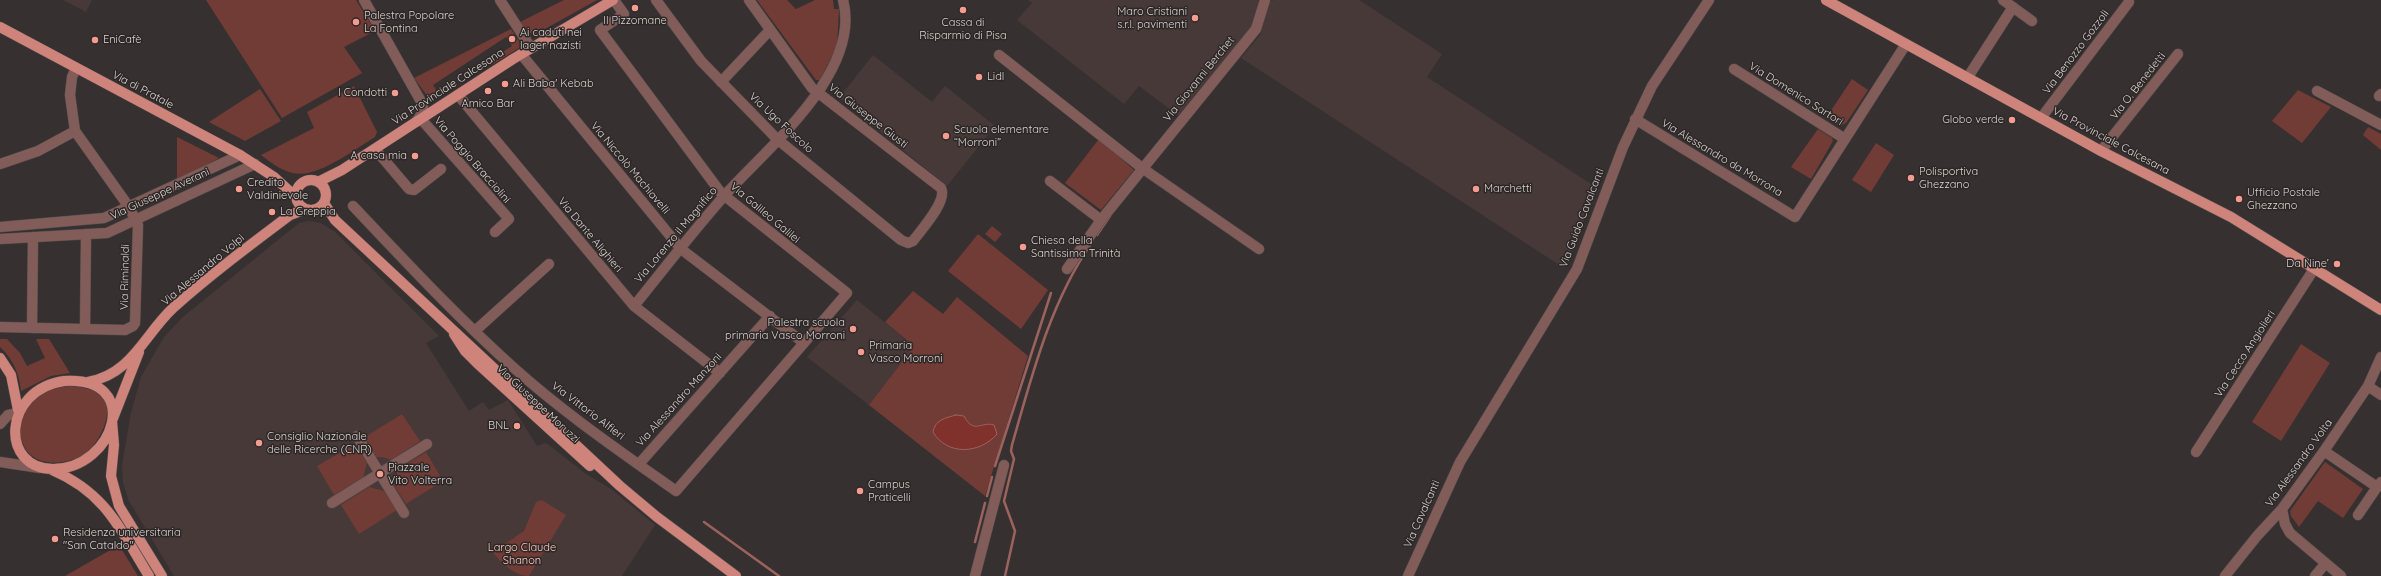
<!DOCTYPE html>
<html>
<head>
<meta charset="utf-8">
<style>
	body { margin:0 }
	canvas { display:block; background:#373030 }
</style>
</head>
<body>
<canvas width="2381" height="576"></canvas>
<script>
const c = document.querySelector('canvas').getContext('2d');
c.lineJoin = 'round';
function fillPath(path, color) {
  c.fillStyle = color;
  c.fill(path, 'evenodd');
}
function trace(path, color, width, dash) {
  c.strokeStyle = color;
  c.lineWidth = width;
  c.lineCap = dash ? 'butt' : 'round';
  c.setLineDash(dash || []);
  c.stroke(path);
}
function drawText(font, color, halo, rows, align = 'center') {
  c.font = font + ' Quicksand,sans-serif';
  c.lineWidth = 3;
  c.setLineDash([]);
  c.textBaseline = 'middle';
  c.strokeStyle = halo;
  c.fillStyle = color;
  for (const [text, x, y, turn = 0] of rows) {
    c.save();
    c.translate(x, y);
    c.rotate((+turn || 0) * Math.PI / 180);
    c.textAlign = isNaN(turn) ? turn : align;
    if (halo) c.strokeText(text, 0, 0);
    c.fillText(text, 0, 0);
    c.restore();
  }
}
const built = new Path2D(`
	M 63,0 L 92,0 L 86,12 Z
	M 1028,0 L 1259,0 L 1254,22 L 1249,30 L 1179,116 L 1139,86 L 1124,104 L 1017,20 L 1032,3 Z
	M 1275,0 L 1359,0 L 1442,54 L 1427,77 L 1597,188 L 1564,268 L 1241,58 L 1260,35 L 1270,1 Z
	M 873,55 L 932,102 L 945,86 L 995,126 L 947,186 L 839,98 Z
	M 309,221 L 321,223 L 335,232 L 439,336 L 426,343 L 469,411 L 483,402 L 489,410 L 508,400 L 537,446 L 546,443 L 549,445 L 586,474 L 611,489 L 655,525 L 622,576 L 174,576 L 129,501 L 123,483 L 122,465 L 131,413 L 141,377 L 164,337 L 183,317 L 299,223 Z
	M 857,300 L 914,346 L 869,405 L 807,357 Z`);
const green = new Path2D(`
	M 206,0 L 356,0 L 375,31 L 344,47 L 362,73 L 282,118 Z
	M 564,0 L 597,0 L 536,34 L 525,32 L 518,23 Z
	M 757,0 L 787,0 L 796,9 L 815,0 L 833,0 L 834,9 L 839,9 L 837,46 L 820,80 L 816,80 Z
	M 511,29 L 522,46 L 492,65 L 489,61 L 512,46 L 506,37 L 433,85 L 440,96 L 436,98 L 428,97 L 414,78 Z
	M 1852,79 L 1868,90 L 1846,123 L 1840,126 L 1826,118 Z
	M 354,86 L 377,132 L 375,137 C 355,149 317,179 293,173 C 282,171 270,162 261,155 L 314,128 L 307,112 Z
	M 260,89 L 281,121 L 245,141 L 209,122 Z
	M 2298,90 L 2331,107 L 2302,143 L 2272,121 Z
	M 2368,127 L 2381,134 L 2381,150 L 2363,135 Z
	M 1818,129 L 1832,138 L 1833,141 L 1811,179 L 1791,167 Z
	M 177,137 L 219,158 L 177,181 Z
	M 1099,139 L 1134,170 L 1101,210 L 1065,183 Z
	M 1876,143 L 1894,155 L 1871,192 L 1852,180 Z
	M 992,226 L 1002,234 L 995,242 L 985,234 Z
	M 978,234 L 1048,290 L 1021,329 L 948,271 Z
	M 913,291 L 943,314 L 957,297 L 1028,356 L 985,496 L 869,405 L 914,346 L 885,322 Z
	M 0,339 L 7,339 L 20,353 L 27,366 L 45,358 L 36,339 L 49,339 L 70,373 L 51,376 L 21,391 C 19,373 13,359 0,347 Z
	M 2301,344 L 2330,363 L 2281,441 L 2252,422 Z
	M 70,386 C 81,387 90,388 99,394 C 119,408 98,447 82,456 C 71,461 59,464 47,462 C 18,458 13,423 29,403 C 39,391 56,387 70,386 Z
	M 402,414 L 420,441 L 391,460 L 382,457 L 376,457 L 365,437 Z
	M 355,444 L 367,463 L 363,478 L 334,495 L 317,466 Z
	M 426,452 L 443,481 L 406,504 L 394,485 L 397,477 L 397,470 Z
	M 2325,462 L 2363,489 L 2343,518 L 2318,501 L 2299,527 L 2291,516 L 2290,511 Z
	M 369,487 L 384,491 L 397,510 L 359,534 L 341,505 Z
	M 542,500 L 566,515 L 529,576 C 515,576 500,562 493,552 L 524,531 L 536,502 Z
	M 119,545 L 138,576 L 65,576 Z`);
const water = new Path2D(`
	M 956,415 L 964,416 C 974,435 981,421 994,425 L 997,434 C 980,454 947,456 933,432 C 935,420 945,418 956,415 Z`);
const stream = new Path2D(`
	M 1097,235 L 1110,216
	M 995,466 L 1051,293
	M 987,496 L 992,477
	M 704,522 L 779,576
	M 975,542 L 985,503
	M 1005,576 L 1015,531 L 1004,501 L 1014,459 L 1011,451 L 1012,445 C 1032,375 1050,303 1092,242`);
const minor = new Path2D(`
	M 364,0 L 423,105 L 423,112 L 416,122
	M 500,0 L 531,48
	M 656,0 L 701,61 L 777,139 L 901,240 L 908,243 L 913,241 C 921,230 948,201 941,188 L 812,88 L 749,0
	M 2003,0 L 2032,21
	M 521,54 L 681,249 L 804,343 L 847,293 L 721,193 L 600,30 L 624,14 L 614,0
	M 999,55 L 1142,168 L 1259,249
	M 1734,69 L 1845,139
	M 1968,77 L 2013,7
	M 721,82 L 770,30
	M 2317,91 L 2381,125
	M 458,95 L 634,306 L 720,373
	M 2379,96 L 2381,94
	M 2041,118 L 2129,2
	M 421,119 L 509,219 L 495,232
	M 1635,119 L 1795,217 L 1906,44
	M 375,149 L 409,189 L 414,190 L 441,169
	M 2101,151 L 2178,54
	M 0,164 L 38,151 L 75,131
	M 1050,181 L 1101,220
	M 353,206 C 405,261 457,317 514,368 C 564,413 621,452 676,491 L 804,343
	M 0,227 L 104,218 L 240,155
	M 0,239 L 107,233 L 255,164
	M 1067,269 L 1101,220 L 1256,29 L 1265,0
	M 634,306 C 664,269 693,231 725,195 C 768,147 862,72 843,0
	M 0,327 L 125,330 L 133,326 L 135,323 L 138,225 L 129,207 L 75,131 L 70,95 L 72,77 L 76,68
	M 32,328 L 33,237
	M 85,329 L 86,234
	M 476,330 L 549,264
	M 2368,386 L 2381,395
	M 0,424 L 8,415 L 17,413
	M 357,436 L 404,513
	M 2324,451 L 2377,487 L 2381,482
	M 2196,452 L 2314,269
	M 0,462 L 40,468
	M 639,464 L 770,316
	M 332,503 L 427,444
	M 2282,509 L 2285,524 L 2290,533 L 2341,576
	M 2358,515 L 2377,487
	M 975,576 L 1004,465
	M 1408,576 L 1460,462 L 1577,269 L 1623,147 L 1652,86 L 1709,0
	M 2225,576 L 2257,536 L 2282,509 L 2324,451 L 2368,386 L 2381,357
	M 2315,576 L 2325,564`);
const major = new Path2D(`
	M 1826,0 L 2101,151 L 2231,217 L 2381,310
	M 0,27 L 240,155 L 274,177 L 297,198
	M296 195a15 15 0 1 1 30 0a15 15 0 1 1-30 0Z
	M 318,182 L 342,170 L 513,59 L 613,0
	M 324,203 L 335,220 L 620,486 L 657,517 L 736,576
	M 454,334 L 465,351 L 478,364 L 590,466
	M 139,352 L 112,421 L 114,445 L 111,476 L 119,506 L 162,576
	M 0,358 L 11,375 L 18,410
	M 64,381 C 144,376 115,469 53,469 C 0,469 2,390 64,381 Z
	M 88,382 C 132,374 144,335 173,308 C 210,275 250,245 290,215 L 306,209
	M 52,470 C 106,493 120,529 149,576`);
const markers = [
	[635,8,4,"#f59c92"],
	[963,10,4,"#f59c92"],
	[1195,18,4,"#f59c92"],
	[356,22,4,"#f59c92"],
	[512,39,4,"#f59c92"],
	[95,40,4,"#f59c92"],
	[979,77,4,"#f59c92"],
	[505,84,4,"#f59c92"],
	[488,91,4,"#f59c92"],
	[395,93,4,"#f59c92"],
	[2012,120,4,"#f59c92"],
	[946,136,4,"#f59c92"],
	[415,156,4,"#f59c92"],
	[1911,178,4,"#f59c92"],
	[239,189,4,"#f59c92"],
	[1476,189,4,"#f59c92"],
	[2239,199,4,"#f59c92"],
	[272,212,4,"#f59c92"],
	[1023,247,4,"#f59c92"],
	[2337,264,4,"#f59c92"],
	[853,329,4,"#f59c92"],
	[861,352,4,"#f59c92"],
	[517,426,4,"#f59c92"],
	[259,443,4,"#f59c92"],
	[380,474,4,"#f59c92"],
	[860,491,4,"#f59c92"],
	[55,539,4,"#f59c92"]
];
const poiNames = [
	["Maro Cristiani",1187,12,"right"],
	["s.r.l. pavimenti",1187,25,"right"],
	["Palestra Popolare",364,16],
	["La Fontina",364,29],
	["Il Pizzomane",635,21,"center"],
	["Cassa di",963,23,"center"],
	["Risparmio di Pisa",963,36,"center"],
	["Ai caduti nei",520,33],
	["lager nazisti",520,46],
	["EniCafè",103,40],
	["Lidl",987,77],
	["Ali Baba' Kebab",513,84],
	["I Condotti",387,93,"right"],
	["Amico Bar",488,104,"center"],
	["Globo verde",2004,120,"right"],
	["Scuola elementare",954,130],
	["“Morroni”",954,143],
	["A casa mia",407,156,"right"],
	["Polisportiva",1919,172],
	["Ghezzano",1919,185],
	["Credito",247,183],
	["Valdinievole",247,196],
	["Marchetti",1484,189],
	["Ufficio Postale",2247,193],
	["Ghezzano",2247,206],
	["La Greppia",280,212],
	["Chiesa della",1031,241],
	["Santissima Trinità",1031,254],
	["Da Nine’",2329,264,"right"],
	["Palestra scuola",845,323,"right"],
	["primaria Vasco Morroni",845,336,"right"],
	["Primaria",869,346],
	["Vasco Morroni",869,359],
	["BNL",509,426,"right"],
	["Consiglio Nazionale",267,437],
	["delle Ricerche (CNR)",267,450],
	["Piazzale",388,468],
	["Vito Volterra",388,481],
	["Campus",868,485],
	["Praticelli",868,498],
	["Residenza universitaria",63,533],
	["\"San Cataldo\"",63,546]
];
const streetNames = [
	["Via Benozzo Gozzoli",2076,52,-53],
	["Via Giovanni Berchet",1199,79,-51],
	["Via O. Benedetti",2138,86,-52],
	["Via Provinciale Calcesana",448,87,-33],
	["Via di Pratale",143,90,28],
	["Via Domenico Sartori",1796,94,32],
	["Via Giuseppe Giusti",868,116,38],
	["Via Ugo Foscolo",781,123,43],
	["Via Provinciale Calcesana",2111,141,28],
	["Via Alessandro da Morrona",1722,158,31],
	["Via Poggio Bracciolini",472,160,49],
	["Via Niccolò Machiavelli",630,168,50],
	["Via Giuseppe Averani",160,194,-25],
	["Via Galileo Galilei",765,213,40],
	["Via Guido Cavalcanti",1582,218,-69],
	["Via Dante Alighieri",590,235,50],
	["Via Lorenzo il Magnifico",676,235,-50],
	["Via Alessandro Volpi",203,270,-40],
	["Via Riminaldi",125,277,-89],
	["Via Cecco Angiolieri",2245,354,-57],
	["Via Alessandro Manzoni",679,400,-48],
	["Via Giuseppe Moruzzi",538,404,43],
	["Via Vittorio Alfieri",588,411,37],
	["Via Alessandro Volta",2299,463,-54],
	["Via Cavalcanti",1422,514,-66]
];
const parkNames = [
	["Largo Claude",522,548],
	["Shanon",522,561]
];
fillPath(built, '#473938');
fillPath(green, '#713b36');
fillPath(water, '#81312c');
trace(water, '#9b625e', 1);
trace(stream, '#9b625e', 2.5);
trace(minor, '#544e4d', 11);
trace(major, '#544e4d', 11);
trace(minor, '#815c58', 10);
trace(major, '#ce837b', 10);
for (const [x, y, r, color] of markers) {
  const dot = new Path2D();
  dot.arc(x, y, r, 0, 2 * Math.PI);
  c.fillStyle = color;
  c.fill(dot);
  trace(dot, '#2d2726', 1.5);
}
drawText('11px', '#d8d4d3', '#2d2726', poiNames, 'left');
drawText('11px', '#d8d4d3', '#2d2726', streetNames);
drawText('11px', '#fac9c3', '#2d2726', parkNames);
</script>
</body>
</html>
